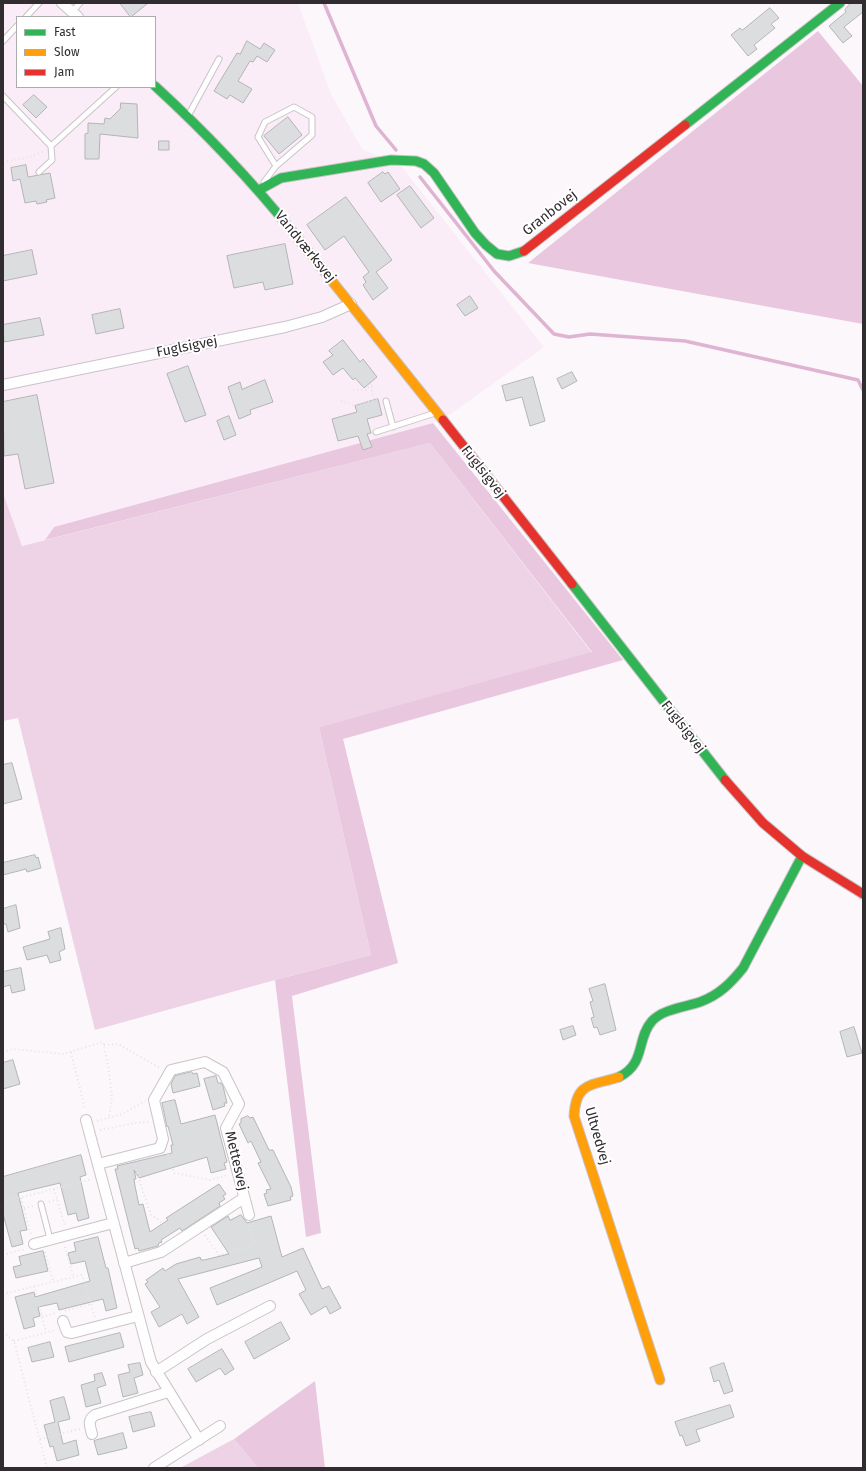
<!DOCTYPE html>
<html>
<head>
<meta charset="utf-8">
<style>
	body { margin:0 }
	#map { position:relative; width:866px; height:1471px; overflow:hidden; background:#fcf7fa; font-family:"Fira Sans",sans-serif }
	canvas { display:block }
	.frame { position:absolute; inset:0; border:4px solid #312c2f; pointer-events:none }
	.legend { position:absolute; left:16px; top:16px; width:140px; height:72px; box-sizing:border-box; background:#fff; border:1px solid #adabac; margin:0; padding:5px 7px; list-style:none; font-size:12px; color:#312c2f }
	.legend li { display:flex; align-items:center; gap:8px; height:20px }
	.legend b { width:20px; border:1px solid #adabac }
</style>
</head>
<body>
<div id="map">
<canvas width="866" height="1471"></canvas>
<div class="frame"></div>
<ul class="legend">
<li><b style="height:5px;background:#30b455"></b>Fast</li>
<li><b style="height:5px;background:#ff9f0a"></b>Slow</li>
<li><b style="height:5px;background:#e5322d"></b>Jam</li>
</ul>
</div>
<script>
const c = document.querySelector('canvas').getContext('2d');
c.lineJoin = 'round';
function fillPath(path, color) {
  c.fillStyle = color;
  c.fill(path, 'evenodd');
}
function trace(path, color, width, dash) {
  c.strokeStyle = color;
  c.lineWidth = width;
  c.lineCap = dash ? 'butt' : 'round';
  c.setLineDash(dash || []);
  c.stroke(path);
}
function drawText(font, color, halo, rows, align = 'center') {
  c.font = font + ' "Fira Sans",sans-serif';
  c.lineWidth = 4;
  c.setLineDash([]);
  c.textBaseline = 'middle';
  c.strokeStyle = halo;
  c.fillStyle = color;
  for (const [text, x, y, turn = 0] of rows) {
    c.save();
    c.translate(x, y);
    c.rotate((+turn || 0) * Math.PI / 180);
    c.textAlign = isNaN(turn) ? turn : align;
    if (halo) c.strokeText(text, 0, 0);
    c.fillText(text, 0, 0);
    c.restore();
  }
}
const built = new Path2D(`
	M 3,3 L 298,3 L 331,94 L 362,149 L 402,167 L 544,347 L 452,413 L 433,423 L 54,527 L 45,540 L 22,546 L 3,493 ZM 17,17 L 155,17 L 155,87 L 17,87 Z`);
const green = new Path2D(`
	M 430,443 L 592,653 L 319,727 L 371,955 L 275,980 L 95,1030 L 18,718 L 3,721 L 3,493 L 22,546 Z
	M 234,1439 L 258,1468 L 180,1468 Z`);
const forest = new Path2D(`
	M 818,31 L 863,86 L 863,324 L 528,263 Z
	M 433,423 L 623,660 L 343,739 L 398,963 L 292,996 L 321,1233 L 306,1237 L 275,980 L 371,955 L 319,727 L 592,652 L 430,443 L 45,540 L 54,527 Z
	M 315,1381 L 325,1468 L 258,1468 L 234,1439 Z`);
const stream = new Path2D(`
	M 324,3 L 376,126 L 396,150
	M 420,177 L 494,271 L 554,334 L 569,337 L 590,334 L 685,341 L 858,380 L 863,390`);
const building = new Path2D(`
	M 120,3 L 148,3 L 131,17 Z
	M 851,3 L 863,3 L 863,12 L 844,27 L 852,36 L 843,43 L 829,26 L 846,12 L 845,10 Z
	M 770,8 L 779,18 L 771,24 L 775,28 L 754,45 L 757,49 L 748,56 L 731,35 L 740,28 L 742,30 Z
	M 247,41 L 260,49 L 264,43 L 275,50 L 267,62 L 257,56 L 253,62 L 250,61 L 238,81 L 252,89 L 243,103 L 230,95 L 227,99 L 214,91 L 237,53 L 240,54 Z
	M 34,95 L 47,107 L 36,118 L 23,105 Z
	M 121,103 L 137,104 L 138,138 L 100,134 L 99,159 L 85,159 L 85,134 L 88,133 L 88,123 L 104,124 L 105,118 L 110,119 L 120,109 Z
	M 288,117 L 302,135 L 279,154 L 264,136 Z
	M 159,141 L 169,141 L 169,150 L 159,150 Z
	M 26,165 L 28,177 L 50,173 L 55,198 L 46,200 L 47,202 L 37,204 L 36,201 L 25,203 L 20,179 L 13,181 L 11,168 Z
	M 383,172 L 385,174 L 388,172 L 400,189 L 381,202 L 368,183 Z
	M 410,186 L 434,218 L 421,228 L 397,195 Z
	M 346,197 L 392,260 L 376,272 L 388,288 L 373,300 L 363,285 L 366,282 L 363,277 L 369,272 L 344,236 L 325,250 L 307,225 Z
	M 285,244 L 293,284 L 265,290 L 263,282 L 234,288 L 227,256 Z
	M 32,250 L 37,274 L 3,281 L 3,256 Z
	M 470,296 L 478,308 L 465,316 L 457,305 Z
	M 120,309 L 124,328 L 96,334 L 92,315 Z
	M 40,318 L 44,335 L 4,342 L 3,325 Z
	M 343,340 L 360,362 L 363,359 L 377,377 L 364,388 L 355,378 L 353,380 L 343,368 L 333,375 L 323,362 L 333,355 L 329,351 Z
	M 188,366 L 206,415 L 185,422 L 167,374 Z
	M 572,372 L 577,381 L 562,389 L 557,379 Z
	M 533,377 L 545,421 L 530,426 L 522,397 L 506,401 L 502,386 Z
	M 265,380 L 273,402 L 250,410 L 251,414 L 239,419 L 228,387 L 240,382 L 242,389 Z
	M 37,395 L 54,483 L 25,489 L 18,454 L 4,456 L 3,402 Z
	M 378,399 L 382,415 L 367,419 L 371,433 L 367,434 L 372,447 L 363,450 L 358,436 L 338,441 L 332,419 L 357,412 L 355,406 Z
	M 229,416 L 236,435 L 224,440 L 217,421 Z
	M 12,763 L 22,799 L 3,804 L 3,765 Z
	M 35,855 L 36,858 L 38,857 L 41,868 L 27,872 L 26,869 L 3,875 L 3,863 Z
	M 16,905 L 20,928 L 8,932 L 6,924 L 3,924 L 3,909 Z
	M 61,928 L 65,949 L 59,952 L 61,960 L 50,963 L 47,955 L 27,960 L 23,947 L 50,939 L 48,932 Z
	M 21,968 L 25,990 L 12,993 L 10,985 L 3,987 L 3,972 Z
	M 605,984 L 616,1030 L 600,1035 L 597,1027 L 594,1028 L 591,1018 L 594,1017 L 590,1002 L 593,1001 L 589,989 Z
	M 573,1026 L 576,1035 L 563,1040 L 560,1030 Z
	M 854,1027 L 862,1053 L 847,1057 L 840,1032 Z
	M 13,1060 L 20,1084 L 3,1089 L 3,1063 Z
	M 192,1072 L 193,1074 L 197,1073 L 200,1086 L 173,1093 L 171,1084 L 175,1076 Z
	M 216,1076 L 218,1083 L 221,1083 L 223,1086 L 227,1103 L 224,1103 L 225,1106 L 213,1110 L 204,1079 Z
	M 175,1100 L 181,1124 L 215,1115 L 227,1162 L 224,1163 L 226,1169 L 211,1173 L 207,1157 L 139,1178 L 134,1170 L 136,1179 L 134,1179 L 135,1186 L 139,1205 L 143,1204 L 150,1232 L 168,1220 L 166,1218 L 219,1184 L 226,1194 L 223,1196 L 225,1199 L 219,1203 L 220,1206 L 182,1231 L 180,1228 L 161,1240 L 162,1242 L 159,1243 L 158,1246 L 139,1251 L 138,1248 L 135,1249 L 115,1169 L 118,1169 L 117,1166 L 172,1153 L 171,1145 L 173,1145 L 168,1126 L 167,1127 L 162,1103 Z
	M 248,1116 L 250,1118 L 253,1117 L 269,1150 L 273,1150 L 291,1187 L 293,1196 L 290,1197 L 291,1200 L 268,1206 L 264,1194 L 267,1193 L 266,1190 L 271,1189 L 258,1163 L 261,1162 L 251,1141 L 248,1143 L 239,1124 L 241,1123 L 241,1119 Z
	M 81,1155 L 86,1175 L 80,1177 L 89,1218 L 78,1221 L 76,1213 L 68,1215 L 60,1183 L 18,1193 L 27,1230 L 20,1231 L 23,1244 L 12,1247 L 3,1214 L 3,1177 Z
	M 241,1215 L 247,1223 L 271,1216 L 282,1257 L 303,1248 L 322,1289 L 329,1286 L 341,1308 L 330,1314 L 326,1306 L 311,1315 L 299,1294 L 306,1290 L 297,1271 L 217,1305 L 210,1288 L 262,1267 L 259,1258 L 178,1279 L 199,1317 L 187,1324 L 182,1314 L 159,1327 L 151,1312 L 160,1307 L 145,1284 L 148,1282 L 146,1280 L 163,1268 L 165,1271 L 176,1264 L 200,1257 L 201,1260 L 204,1260 L 229,1254 L 211,1227 L 228,1216 L 230,1220 Z
	M 98,1237 L 106,1268 L 108,1268 L 117,1308 L 106,1311 L 103,1299 L 59,1310 L 57,1303 L 38,1307 L 40,1316 L 33,1318 L 35,1326 L 24,1329 L 15,1297 L 34,1292 L 35,1297 L 90,1281 L 85,1261 L 71,1264 L 68,1253 L 76,1251 L 74,1243 Z
	M 43,1251 L 48,1271 L 16,1278 L 13,1267 L 21,1265 L 19,1257 Z
	M 281,1322 L 290,1339 L 254,1359 L 245,1342 Z
	M 120,1333 L 124,1347 L 69,1362 L 65,1347 Z
	M 50,1342 L 54,1357 L 32,1362 L 28,1348 Z
	M 222,1349 L 234,1369 L 225,1375 L 220,1368 L 196,1382 L 188,1369 Z
	M 140,1363 L 143,1375 L 134,1378 L 138,1393 L 123,1397 L 118,1375 L 130,1372 L 128,1365 Z
	M 724,1363 L 733,1391 L 724,1394 L 719,1380 L 714,1382 L 710,1368 Z
	M 102,1373 L 106,1385 L 97,1388 L 101,1403 L 86,1407 L 81,1385 L 95,1381 L 94,1375 Z
	M 64,1397 L 70,1419 L 58,1422 L 63,1444 L 76,1440 L 79,1455 L 57,1461 L 53,1446 L 50,1447 L 44,1425 L 55,1422 L 50,1401 Z
	M 730,1405 L 734,1417 L 696,1430 L 700,1441 L 686,1446 L 682,1435 L 680,1436 L 675,1422 Z
	M 151,1412 L 155,1426 L 133,1432 L 129,1417 Z
	M 123,1433 L 127,1448 L 98,1455 L 94,1441 Z`);
const path = new Path2D(`
	M 3,162 L 30,157 L 44,151
	M 353,390 L 366,390 L 372,384 L 372,394 L 374,400
	M 341,401 L 354,405 L 378,399
	M 104,1045 L 118,1044 L 160,1068
	M 3,1052 L 13,1049 L 63,1054 L 103,1042 L 108,1065 L 112,1097 L 109,1118
	M 71,1052 L 85,1109
	M 97,1121 L 122,1114 L 145,1101
	M 100,1130 L 135,1123 L 149,1122
	M 168,1154 L 174,1173 L 210,1180 L 228,1175
	M 135,1165 C 140,1183 145,1198 151,1215 L 159,1220 L 170,1235
	M 54,1189 L 65,1226
	M 21,1198 L 31,1235
	M 3,1202 L 92,1179
	M 49,1202 L 57,1199
	M 24,1208 L 33,1206
	M 205,1235 L 219,1255 L 253,1246 L 254,1244 L 249,1225
	M 65,1247 L 73,1276
	M 45,1252 L 53,1281
	M 3,1255 L 25,1249
	M 34,1286 L 46,1332
	M 3,1294 L 82,1275 L 95,1317
	M 65,1311 L 91,1304
	M 42,1317 L 55,1313
	M 3,1332 L 14,1341 L 47,1468
	M 14,1341 L 56,1330
	M 40,1439 L 80,1429`);
const lane = new Path2D(`
	M 72,12 L 80,3
	M 26,17 L 39,3
	M 3,41 L 17,26
	M 3,96 L 51,146 L 116,87
	M 188,116 L 219,59
	M 39,172 L 52,160 L 51,146
	M 264,182 L 276,166 L 312,135 L 312,117 L 294,107 L 265,122 L 258,137 L 276,166
	M 386,401 L 393,427
	M 376,432 L 435,413
	M 41,1204 L 50,1239`);
const street = new Path2D(`
	M 62,3 L 78,17
	M 3,385 L 285,327 L 322,317 L 351,304
	M 86,1120 L 151,1362 L 199,1440
	M 98,1164 L 160,1148 L 163,1139 L 154,1100 L 171,1070 L 205,1062 L 223,1072 L 239,1104 L 226,1128 L 249,1215
	M 34,1244 L 113,1223
	M 124,1263 L 161,1252 L 244,1198
	M 63,1321 L 67,1332 L 72,1333 L 138,1316
	M 156,1372 L 207,1339 L 270,1306
	M 92,1434 C 90,1426 87,1420 95,1415 L 168,1392
	M 154,1468 L 220,1426`);
const fast = new Path2D(`
	M 155,86 C 204,131 250,179 292,231
	M 685,125 L 840,3
	M 259,190 L 281,178 L 391,160 L 416,161 L 424,164 L 434,173 L 475,233 L 486,245 L 497,254 L 509,256 L 524,251
	M 572,584 L 725,780
	M 619,1077 C 646,1064 636,1039 652,1021 C 663,1009 686,1007 700,1002 C 719,995 731,983 743,968 L 802,856`);
const slow = new Path2D(`
	M 292,231 L 443,420
	M 619,1077 C 592,1086 576,1081 574,1116 L 660,1380`);
const jam = new Path2D(`
	M 524,251 L 685,125
	M 443,420 L 572,584
	M 725,780 L 763,823 L 802,856 L 863,894`);
const streetNames = [
	["Granbovej",550,213,-38],
	["Vandværksvej",305,247,51],
	["Fuglsigvej",187,347,-11],
	["Fuglsigvej",483,472,52],
	["Fuglsigvej",683,727,52],
	["Ultvedvej",597,1136,74],
	["Mettesvej",236,1161,77]
];
fillPath(built, '#fbedf7');
fillPath(green, '#edd3e5');
fillPath(forest, '#e9c7df');
trace(stream, '#deb4d2', 3.5);
fillPath(building, '#dcdddf');
trace(building, '#b3b5b7', 1);
trace(lane, '#c8c4c7', 7);
trace(street, '#c8c4c7', 12);
trace(fast, '#c8c4c7', 11);
trace(slow, '#c8c4c7', 11);
trace(jam, '#c8c4c7', 11);
trace(path, '#e5e3e5', 2, [1, 3]);
trace(lane, '#fffefe', 5);
trace(street, '#fffefe', 10);
trace(fast, '#30b455', 9);
trace(slow, '#ff9f0a', 9);
trace(jam, '#e5322d', 9);
drawText('14px', '#312c2f', '#fff', streetNames);
</script>
</body>
</html>
